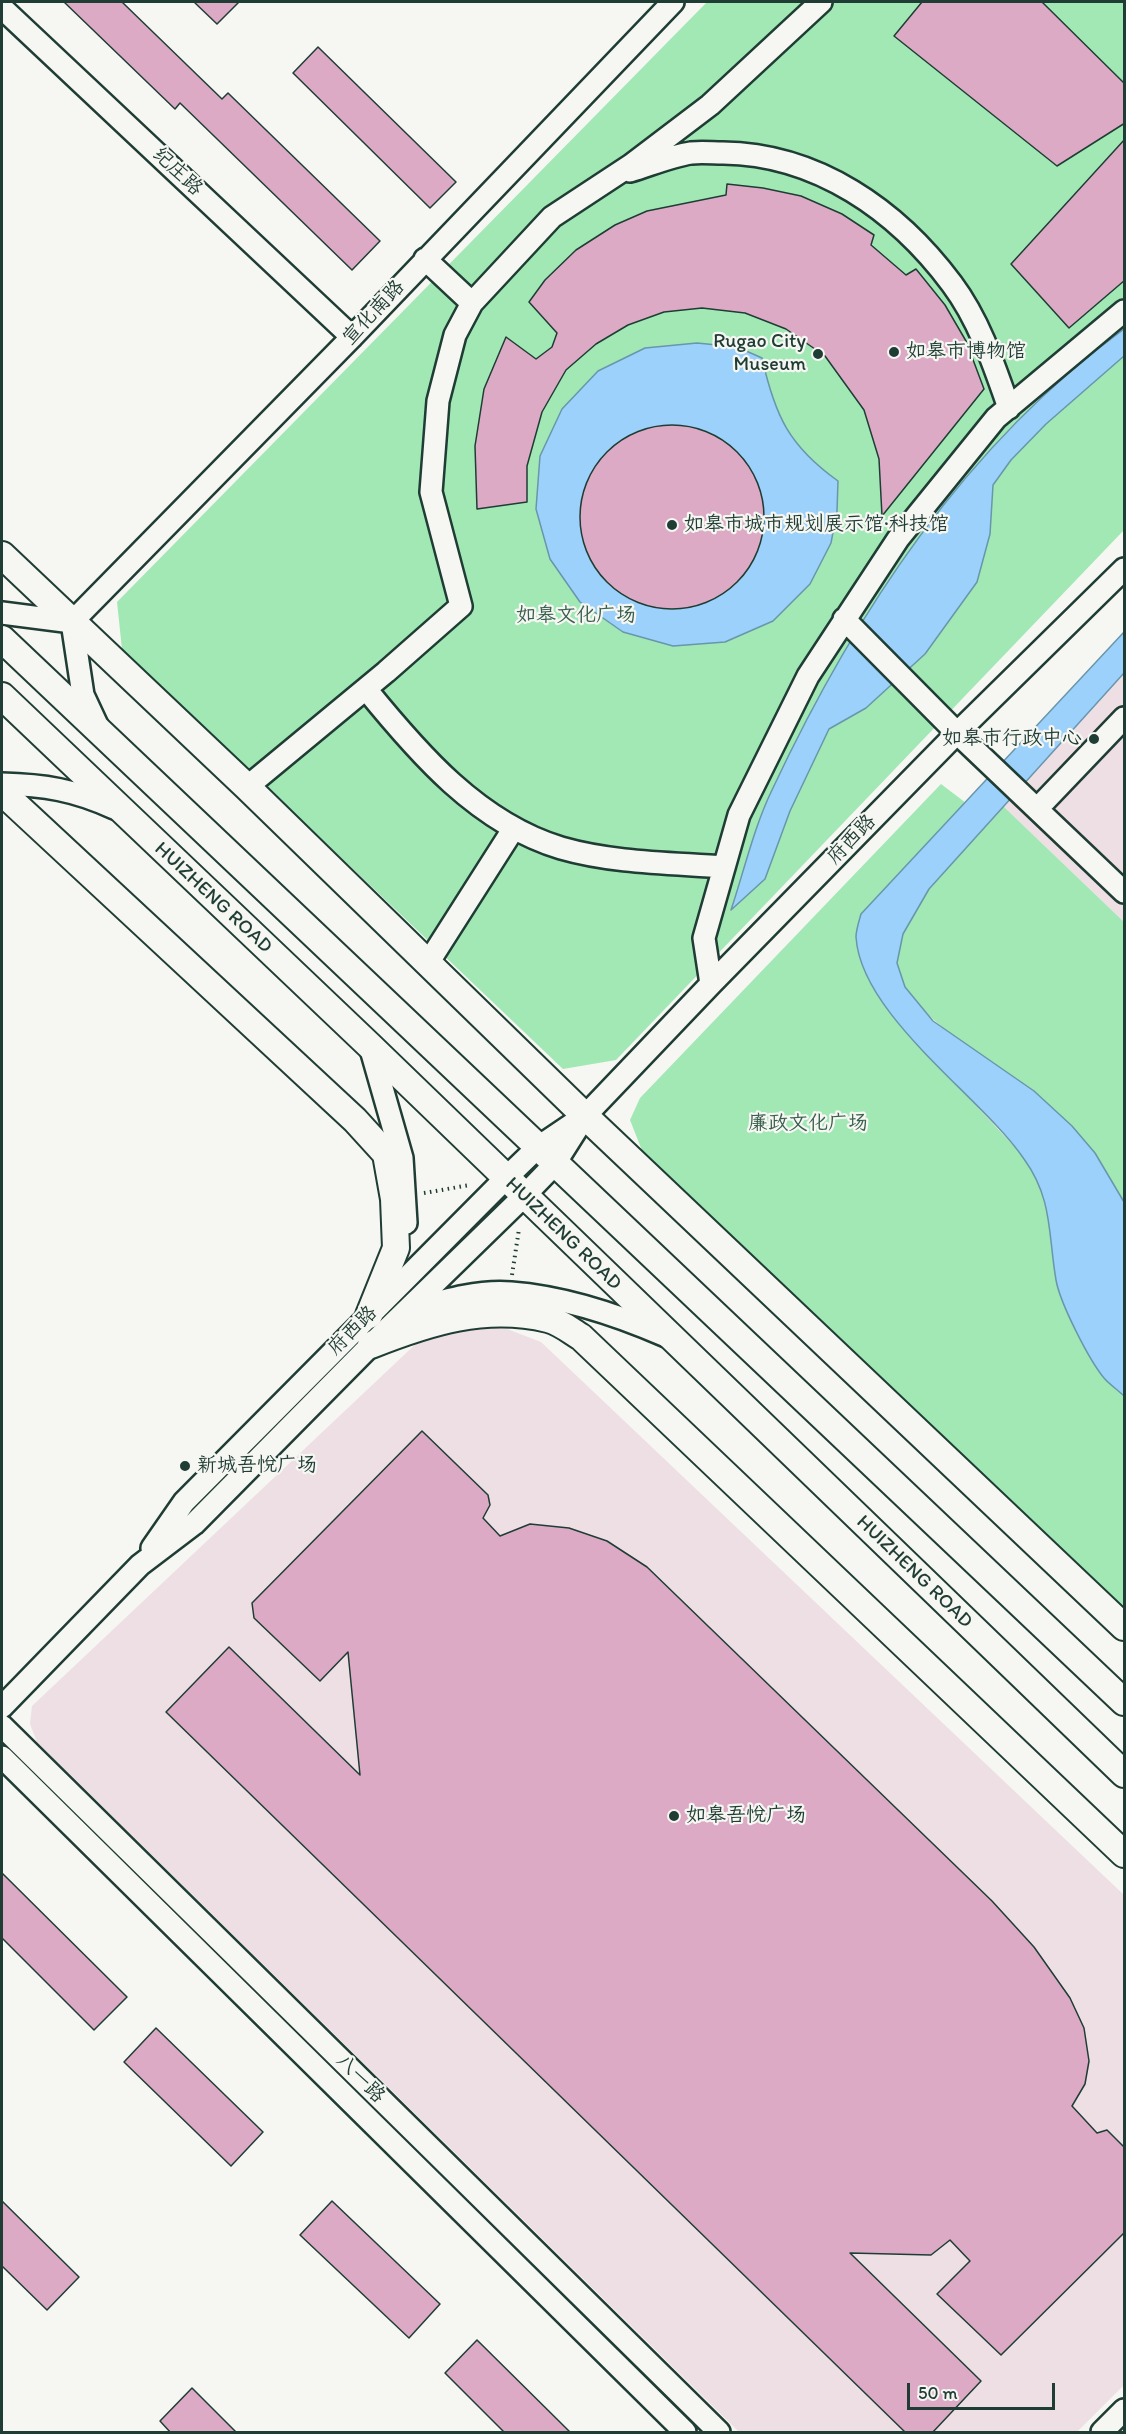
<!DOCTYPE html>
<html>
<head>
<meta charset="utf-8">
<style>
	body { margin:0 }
	#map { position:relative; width:1126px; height:2434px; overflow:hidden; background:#f6f6f2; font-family:Itim,sans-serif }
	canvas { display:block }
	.frame { position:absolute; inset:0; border:3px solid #1f3d34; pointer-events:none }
	.scale { position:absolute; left:907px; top:2383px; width:148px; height:27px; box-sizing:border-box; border:3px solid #1f3d34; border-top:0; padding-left:8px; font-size:18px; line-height:21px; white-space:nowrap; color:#1f3d34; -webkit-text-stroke:4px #f6f6f2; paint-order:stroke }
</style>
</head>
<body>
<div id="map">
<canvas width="1126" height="2434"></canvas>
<div class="frame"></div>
<div class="scale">50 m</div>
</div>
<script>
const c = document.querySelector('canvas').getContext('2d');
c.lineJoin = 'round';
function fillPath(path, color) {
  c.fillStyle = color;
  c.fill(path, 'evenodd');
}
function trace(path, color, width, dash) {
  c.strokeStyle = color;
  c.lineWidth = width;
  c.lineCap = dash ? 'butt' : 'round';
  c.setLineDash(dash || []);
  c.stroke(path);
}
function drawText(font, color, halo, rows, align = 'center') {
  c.font = font + ' Itim,"LXGW WenKai TC",sans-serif';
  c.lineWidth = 4.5;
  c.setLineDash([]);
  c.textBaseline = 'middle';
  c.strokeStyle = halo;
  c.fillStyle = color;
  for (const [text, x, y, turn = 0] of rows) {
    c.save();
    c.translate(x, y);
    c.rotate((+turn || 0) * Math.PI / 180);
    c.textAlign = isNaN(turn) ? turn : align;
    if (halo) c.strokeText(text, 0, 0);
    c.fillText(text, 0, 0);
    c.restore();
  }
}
const built = new Path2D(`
	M 1124,673 L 1124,922 L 1003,806 Z
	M 465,1326 L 507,1329 L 541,1342 L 1124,1895 L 1124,2385 L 1077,2432 L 739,2432 L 37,1742 L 30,1724 L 32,1706 L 421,1339 Z`);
const green = new Path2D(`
	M 707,2 L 1124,2 L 1124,530 L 616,1060 L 563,1069 L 122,649 L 117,602 Z
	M 941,784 L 966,803 L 861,914 L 856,935 L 869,981 L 900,1024 L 1024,1157 L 1043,1189 L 1050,1218 L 1104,1377 L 1124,1396 L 1124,1614 L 645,1158 L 630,1120 L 640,1098 Z
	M 1003,806 L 1124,922 L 1124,1202 C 1108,1175 1092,1146 1069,1124 C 1057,1112 1045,1100 1032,1090 C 997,1064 897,1010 897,962 C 898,909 970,844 1003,806 Z`);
const water = new Path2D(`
	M 1124,329 L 1124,356 L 1046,424 L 1011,460 L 993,485 L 990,534 L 977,582 L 925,654 L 866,708 L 829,729 L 790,811 L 765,879 L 731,910 C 744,871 754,827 772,790 C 855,613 965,445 1124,329 Z
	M 697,343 L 737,347 L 762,358 C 775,416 789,446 838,481 L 837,511 L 831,543 L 810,584 L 773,621 L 725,642 L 673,646 L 623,632 L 580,602 L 550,559 L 536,509 L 540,456 L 562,409 L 598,371 L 645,348 Z
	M 1124,632 L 1124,673 L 929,889 L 903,934 L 897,963 L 905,987 L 933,1021 L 1034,1091 L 1072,1126 L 1095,1153 L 1124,1202 L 1124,1396 C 1118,1390 1110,1385 1104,1378 C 1089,1360 1060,1303 1056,1280 C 1048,1234 1053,1199 1024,1159 C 981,1096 861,1016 856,937 C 856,930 859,921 861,914 Z`);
const building = new Path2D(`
	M 64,2 L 122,2 L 222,99 L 228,93 L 380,241 L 352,270 L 180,103 L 175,109 Z
	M 194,2 L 239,2 L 217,24 Z
	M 922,2 L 1042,2 L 1125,84 L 1125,123 L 1057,166 L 894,36 Z
	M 318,47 L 456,182 L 430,208 L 293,73 Z
	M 1125,139 L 1125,280 L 1069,328 L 1011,264 Z
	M 727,184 L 763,188 L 801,196 L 842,214 L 874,235 L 871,245 L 906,275 L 916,269 L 945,305 L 966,341 L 984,389 L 882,516 L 879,459 L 864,410 L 825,356 L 786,329 L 745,313 L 702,308 L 664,312 L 628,325 L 596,344 L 566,370 L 542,412 L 527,466 L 527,502 L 477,509 L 475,446 L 484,389 L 506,337 L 536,359 L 552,347 L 557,333 L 529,302 L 545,280 L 576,250 L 615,225 L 647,211 L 726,195 Z
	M580 517a92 92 0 1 1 184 0a92 92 0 1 1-184 0Z
	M 422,1431 L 488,1495 L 490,1505 L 483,1518 L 500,1536 L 530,1524 L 569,1528 L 607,1541 L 647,1567 L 992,1901 L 1034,1947 L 1070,1998 L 1084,2028 L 1089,2061 L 1085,2084 L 1072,2106 L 1097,2133 L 1107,2130 L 1125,2148 L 1125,2232 L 1001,2355 L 937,2294 L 970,2261 L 950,2240 L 931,2255 L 850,2253 L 981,2381 L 932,2433 L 906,2433 L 166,1712 L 229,1647 L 360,1775 L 348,1652 L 320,1681 L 254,1618 L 252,1603 Z
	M 2,1873 L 127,1997 L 94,2030 L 2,1938 Z
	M 156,2028 L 263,2132 L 231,2166 L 124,2062 Z
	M 2,2201 L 79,2277 L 47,2310 L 2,2266 Z
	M 332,2201 L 440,2304 L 409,2338 L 300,2235 Z
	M 477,2340 L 571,2433 L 505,2433 L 445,2373 Z
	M 192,2388 L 237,2433 L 171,2433 L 160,2421 Z`);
const path = new Path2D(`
	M 424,1193 L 470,1185
	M 512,1275 L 519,1229`);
const minor = new Path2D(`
	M 2,8 L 352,337
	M 630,171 C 650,165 671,156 691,153 C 701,152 713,153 723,153 C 817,154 897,210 952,284 C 979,320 994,365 1009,408
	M 425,259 L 472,303
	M 2,613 L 72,622
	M 844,619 L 957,733 L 1124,892
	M 72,622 L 352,337 L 673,2
	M 72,622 L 83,695 L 97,725
	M 366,689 C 418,753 478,823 561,848 C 613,863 670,863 724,867
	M 2,784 C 44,785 75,790 114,808
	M 247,787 L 386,672 L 461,606 L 431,492 L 438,401 L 455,335 L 472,303 L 552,217 L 631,165 L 710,105 L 821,2
	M 1037,809 L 1124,718
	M 428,963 L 514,828
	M 711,984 L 704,938 L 739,815 L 808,676 L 898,539 L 996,418 L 1124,311
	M 370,1046 L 402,1158 L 406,1223
	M 406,1311 C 439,1302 476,1290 511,1293 C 564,1297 618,1315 666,1336
	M 152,1548 L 184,1502 L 506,1178 L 537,1148 L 580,1119
	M 2,1707 L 140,1565 L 194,1524 L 371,1345 L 524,1196 L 554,1165 L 585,1116 L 711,984 L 957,733 L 1124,569
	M 2,1726 L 719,2432
	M 2,1757 L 685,2432
	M 1102,2432 L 1124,2410`);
const major = new Path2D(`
	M 2,555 L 247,787 L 585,1116 L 1124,1627
	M 2,639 L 1124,1702
	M 2,696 L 370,1046 L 1124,1774
	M 2,792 L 355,1120 L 386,1154 L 394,1199 L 396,1248 L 369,1315
	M 371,1345 C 429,1322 485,1304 548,1319 C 560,1322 571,1331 581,1337 L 1124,1854`);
const markers = [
	[894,352,6,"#1f3d34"],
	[818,354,6,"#1f3d34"],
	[672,525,6,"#1f3d34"],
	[1094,739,6,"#1f3d34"],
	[185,1466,6,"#1f3d34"],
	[674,1816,6,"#1f3d34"]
];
const streetNames = [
	["纪庄路",177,172,43],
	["宣化南路",374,313,-47],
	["府西路",852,840,-46],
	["HUIZHENG ROAD",213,898,43],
	["HUIZHENG ROAD",563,1234,44],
	["府西路",353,1331,-45],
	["HUIZHENG ROAD",914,1572,44],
	["八一路",360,2079,45]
];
const poiNames = [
	["Rugao City",806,342,"right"],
	["Museum",806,365,"right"],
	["如皋市博物馆",906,352],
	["如皋市城市规划展示馆·科技馆",684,525],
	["如皋市行政中心",1082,739,"right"],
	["新城吾悦广场",197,1466],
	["如皋吾悦广场",686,1816]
];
const parkNames = [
	["如皋文化广场",576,616],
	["廉政文化广场",808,1124]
];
fillPath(built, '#eedfe5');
fillPath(green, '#a1e8b5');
fillPath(water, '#9bd1fa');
trace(water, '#6996ab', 1.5);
fillPath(building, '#ddaac6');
trace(building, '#1f3d34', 1.5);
trace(minor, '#1f3d34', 26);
trace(major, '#1f3d34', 30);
trace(path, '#1f3d34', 4, [1.5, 4.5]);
trace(minor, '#f6f6f2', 21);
trace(major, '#f6f6f2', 26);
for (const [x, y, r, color] of markers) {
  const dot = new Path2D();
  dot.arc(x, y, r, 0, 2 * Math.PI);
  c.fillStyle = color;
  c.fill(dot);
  trace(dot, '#f6f6f2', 2);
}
drawText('20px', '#1f3d34', '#f6f6f2', streetNames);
drawText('20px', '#1f3d34', '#f6f6f2', poiNames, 'left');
drawText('20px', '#395f4e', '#f6f6f2', parkNames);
</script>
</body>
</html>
